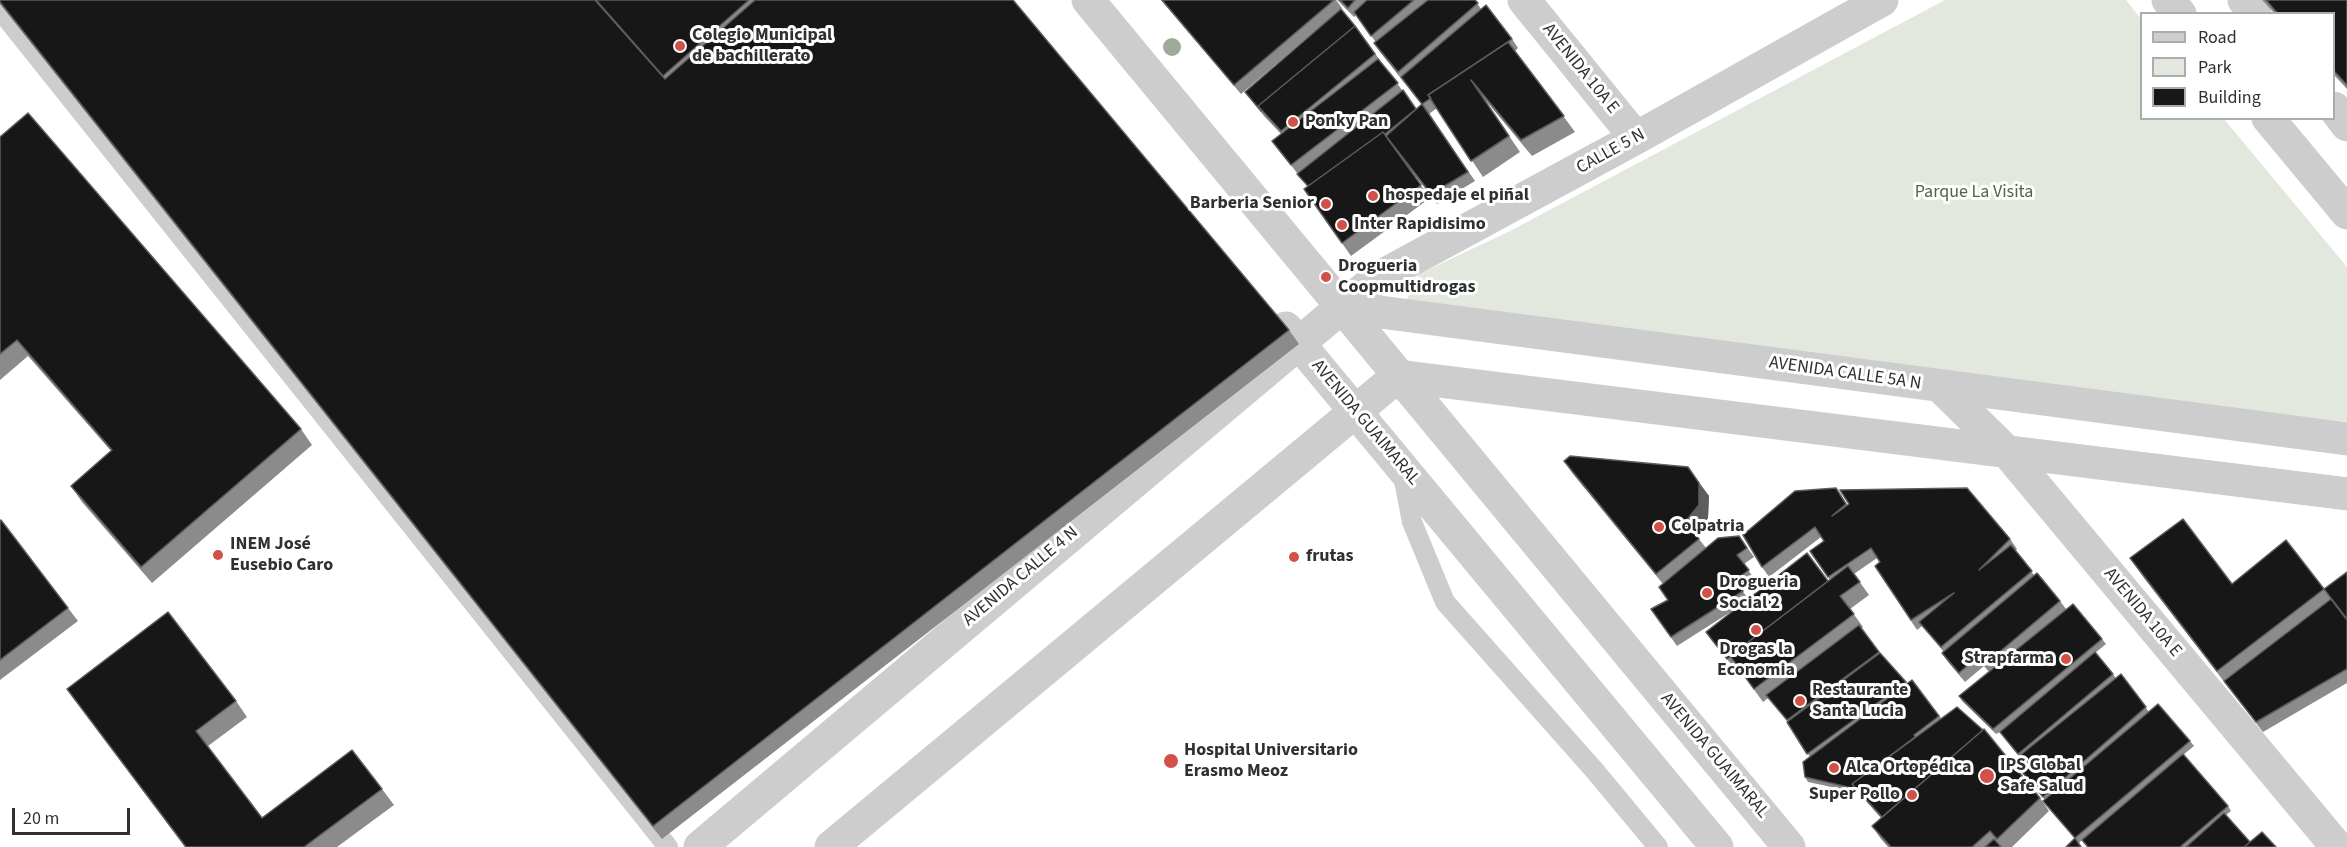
<!DOCTYPE html>
<html>
<head>
<meta charset="utf-8">
<style>
	body { margin:0 }
	#map { position:relative; width:2347px; height:847px; overflow:hidden; background:#fff; font-family:"Source Sans 3",sans-serif }
	canvas { display:block }
	.legend { position:absolute; left:2140px; top:12px; width:195px; height:108px; box-sizing:border-box; background:#fff; border:2px solid #acacac; margin:0; padding:8px 10px; list-style:none; font-size:18px; color:#303030 }
	.legend li { display:flex; align-items:center; gap:12px; height:30px }
	.legend b { width:30px; border:2px solid #acacac }
	.scale { position:absolute; left:12px; top:808px; width:118px; height:27px; box-sizing:border-box; border:3px solid #303030; border-top:0; padding-left:8px; font-size:18px; line-height:21px; white-space:nowrap; color:#303030; -webkit-text-stroke:4px #fff; paint-order:stroke }
</style>
</head>
<body>
<div id="map">
<canvas width="2347" height="847"></canvas>
<ul class="legend">
<li><b style="height:8px;background:#cdcdcd"></b>Road</li>
<li><b style="height:16px;background:#e2e8dd"></b>Park</li>
<li><b style="height:16px;background:#171717"></b>Building</li>
</ul>
<div class="scale">20 m</div>
</div>
<script>
const c = document.querySelector('canvas').getContext('2d');
c.lineJoin = 'round';
function fillPath(path, color) {
  c.fillStyle = color;
  c.fill(path, 'evenodd');
}
function trace(path, color, width, dash) {
  c.strokeStyle = color;
  c.lineWidth = width;
  c.lineCap = dash ? 'butt' : 'round';
  c.setLineDash(dash || []);
  c.stroke(path);
}
function drawText(font, color, halo, rows, align = 'center') {
  c.font = font + ' "Source Sans 3",sans-serif';
  c.lineWidth = 6;
  c.setLineDash([]);
  c.textBaseline = 'middle';
  c.strokeStyle = halo;
  c.fillStyle = color;
  for (const [text, x, y, turn = 0] of rows) {
    c.save();
    c.translate(x, y);
    c.rotate((+turn || 0) * Math.PI / 180);
    c.textAlign = isNaN(turn) ? turn : align;
    if (halo) c.strokeText(text, 0, 0);
    c.fillText(text, 0, 0);
    c.restore();
  }
}
const green = new Path2D(`
	M 1945,0 L 2126,0 L 2141,19 L 2142,118 L 2224,119 L 2347,267 L 2347,422 L 1402,309 L 1419,274 L 1510,231 Z`);
const service = new Path2D(`
	M 0,10 L 668,847
	M 1403,475 L 1412,522 L 1445,602 L 1595,771 L 1658,847`);
const minor = new Path2D(`
	M 1524,0 L 1636,138
	M 1342,307 L 1376,279 L 1636,138 L 1882,0
	M 1940,386 L 2008,453 L 2337,847`);
const tertiary = new Path2D(`
	M 1088,0 L 1789,847
	M 2168,0 L 2180,14
	M 2244,0 L 2255,14
	M 2334,108 L 2347,125
	M 2268,118 L 2347,213
	M 1286,328 L 1717,847
	M 700,847 L 1342,307 L 2347,439
	M 831,847 L 1398,376 L 2347,494`);
const trees = [
	[1172,47]
];
const wall = new Path2D(`
	M 0,0 L 1013,0 L 1289,330 L 1299,344 L 662,839 L 0,4 Z
	M 1161,0 L 1336,0 L 1342,8 L 1341,9 L 1355,26 L 1382,63 L 1416,109 L 1422,105 L 1380,52 L 1374,43 L 1375,41 L 1356,15 L 1354,17 L 1337,0 L 1475,0 L 1481,9 L 1512,39 L 1518,48 L 1515,51 L 1575,132 L 1532,156 L 1482,96 L 1520,152 L 1483,177 L 1437,108 L 1429,114 L 1475,181 L 1437,204 L 1398,153 L 1430,198 L 1351,256 L 1304,189 L 1308,187 L 1272,141 L 1281,134 L 1264,116 L 1245,92 L 1323,24 L 1241,94 Z
	M 2262,0 L 2347,0 L 2347,89 L 2334,75 L 2334,14 L 2275,14 Z
	M 0,137 L 301,429 L 312,445 L 152,583 L 82,502 L 71,486 L 111,451 L 28,356 L 0,380 Z
	M 1564,461 L 1688,467 L 1709,496 L 1708,518 L 1695,534 L 1706,548 L 1739,536 L 1754,557 L 1744,564 L 1755,580 L 1742,590 L 1748,599 L 1830,580 L 1810,551 L 1824,541 L 1821,537 L 1769,577 L 1762,567 L 1836,488 L 1847,505 L 2010,539 L 2017,549 L 2015,551 L 2034,575 L 2060,601 L 2066,609 L 2102,639 L 2106,644 L 2095,653 L 2116,678 L 2121,674 L 2149,712 L 2190,741 L 2194,746 L 2183,755 L 2228,806 L 2231,811 L 2226,815 L 2250,842 L 2276,847 L 2087,847 L 2082,840 L 2079,843 L 2047,806 L 2043,801 L 2045,800 L 2017,766 L 2013,761 L 2019,756 L 2000,732 L 1996,734 L 1962,701 L 1959,696 L 1989,672 L 1984,666 L 1965,682 L 1948,662 L 1942,653 L 1943,651 L 1922,626 L 1917,630 L 1875,566 L 1880,562 L 1877,558 L 1854,574 L 1869,595 L 1850,609 L 1863,627 L 1861,628 L 1880,653 L 1907,683 L 1912,680 L 1941,718 L 2040,798 L 2049,811 L 2012,847 L 2001,847 L 1999,845 L 2001,847 L 1888,847 L 1881,839 L 1872,826 L 1881,818 L 1857,791 L 1855,792 L 1808,782 L 1805,777 L 1810,757 L 1787,722 L 1788,721 L 1768,698 L 1763,702 L 1734,662 L 1731,664 L 1709,637 L 1732,611 L 1677,646 L 1651,609 L 1668,600 L 1663,584 L 1573,474 Z
	M 0,521 L 68,608 L 78,621 L 0,680 Z
	M 2130,558 L 2232,584 L 2324,589 L 2331,599 L 2324,589 L 2347,572 L 2347,683 L 2263,732 L 2144,578 Z
	M 67,689 L 236,701 L 247,717 L 208,746 L 262,818 L 382,789 L 394,805 L 337,847 L 185,847 Z`);
const shadedWall = new Path2D(`
	M 1699,483 L 1709,496 L 1708,518 L 1695,535 L 1685,522 Z`);
const building = new Path2D(`
	M 0,0 L 595,0 L 665,79 L 755,0 L 1013,0 L 1289,330 L 653,826 L 0,2 Z
	M 596,0 L 749,0 L 663,76 Z
	M 1162,0 L 1334,0 L 1234,85 Z
	M 1340,0 L 1355,0 L 1348,8 Z
	M 1367,0 L 1414,0 L 1371,36 L 1354,12 Z
	M 1428,0 L 1475,0 L 1478,3 L 1398,72 L 1374,43 Z
	M 2266,0 L 2347,0 L 2347,85 L 2334,71 L 2334,14 L 2278,14 Z
	M 1486,5 L 1512,39 L 1428,95 L 1431,98 L 1422,104 L 1401,77 Z
	M 1341,9 L 1355,26 L 1258,106 L 1261,111 L 1245,92 Z
	M 1355,26 L 1375,54 L 1281,131 L 1258,106 Z
	M 1508,42 L 1564,116 L 1521,140 L 1471,80 L 1509,136 L 1471,161 L 1428,95 Z
	M 1378,59 L 1398,83 L 1291,165 L 1272,141 Z
	M 1403,90 L 1416,109 L 1385,134 L 1383,132 L 1308,186 L 1297,174 Z
	M 1422,104 L 1468,172 L 1431,194 L 1386,136 Z
	M 28,113 L 301,429 L 141,567 L 71,486 L 112,450 L 17,340 L 0,354 L 0,137 Z
	M 1383,132 L 1421,185 L 1342,243 L 1304,189 Z
	M 1570,456 L 1688,467 L 1699,483 L 1699,505 L 1685,522 L 1699,539 L 1656,574 L 1564,461 Z
	M 1836,488 L 1846,504 L 1832,516 L 1849,504 L 1840,490 L 1967,488 L 2010,539 L 1979,570 L 2011,545 L 2032,571 L 1941,647 L 1919,622 L 1954,593 L 1911,620 L 1875,566 L 1880,562 L 1871,548 L 1828,577 L 1810,551 L 1824,541 L 1815,527 L 1762,567 L 1743,535 L 1795,491 Z
	M 2183,519 L 2232,584 L 2286,540 L 2324,589 L 2217,671 L 2130,558 Z
	M 1,520 L 68,608 L 0,660 L 0,521 Z
	M 1739,536 L 1747,548 L 1737,555 L 1749,570 L 1735,580 L 1743,591 L 1671,637 L 1651,609 L 1668,600 L 1659,587 L 1718,538 Z
	M 1807,553 L 1828,581 L 1730,656 L 1730,657 L 1727,659 L 1706,632 Z
	M 1848,566 L 1860,582 L 1840,596 L 1854,614 L 1754,689 L 1730,656 Z
	M 2347,572 L 2347,619 L 2324,589 Z
	M 2037,573 L 2060,601 L 1984,665 L 1977,657 L 1959,673 L 1942,653 Z
	M 2331,599 L 2347,620 L 2347,669 L 2256,722 L 2224,681 Z
	M 2073,604 L 2102,639 L 1993,729 L 1959,696 Z
	M 168,612 L 236,701 L 196,731 L 262,818 L 352,750 L 382,789 L 304,847 L 186,847 L 67,689 Z
	M 1859,625 L 1879,652 L 1787,720 L 1766,695 Z
	M 2095,652 L 2113,674 L 2018,754 L 2000,732 Z
	M 1880,653 L 1906,682 L 1807,754 L 1787,722 Z
	M 2121,674 L 2146,707 L 2043,797 L 2013,761 Z
	M 1912,680 L 1939,716 L 1914,735 L 1915,737 L 1852,784 L 1854,786 L 1852,788 L 1805,777 L 1803,762 Z
	M 2158,704 L 2190,741 L 2075,838 L 2043,801 Z
	M 1957,707 L 1983,730 L 1882,817 L 1852,784 Z
	M 1984,729 L 2040,798 L 1997,839 L 1990,831 L 1972,847 L 1891,847 L 1872,826 Z
	M 2183,754 L 2228,806 L 2180,847 L 2088,847 L 2082,840 Z
	M 2224,813 L 2250,842 L 2244,847 L 2186,847 Z
	M 2262,832 L 2276,847 L 2244,847 Z
	M 2075,838 L 2081,847 L 2066,847 Z
	M 1994,839 L 2001,847 L 1985,847 Z`);
const markers = [
	[680,46,6,"#d15149"],
	[1293,122,6,"#d15149"],
	[1373,196,6,"#d15149"],
	[1326,204,6,"#d15149"],
	[1342,225,6,"#d15149"],
	[1326,277,6,"#d15149"],
	[1659,527,6,"#d15149"],
	[218,555,6,"#d15149"],
	[1294,557,6,"#d15149"],
	[1707,593,6,"#d15149"],
	[1756,630,6,"#d15149"],
	[2066,659,6,"#d15149"],
	[1800,701,6,"#d15149"],
	[1171,761,8,"#d15149"],
	[1834,768,6,"#d15149"],
	[1987,776,8,"#d15149"],
	[1912,795,6,"#d15149"]
];
const poiNames = [
	["Colegio Municipal",692,36],
	["de bachillerato",692,57],
	["Ponky Pan",1305,122],
	["hospedaje el piñal",1385,196],
	["Barberia Senior",1314,204,"right"],
	["Inter Rapidisimo",1354,225],
	["Drogueria",1338,267],
	["Coopmultidrogas",1338,288],
	["Colpatria",1671,527],
	["INEM José",230,545],
	["Eusebio Caro",230,566],
	["frutas",1306,557],
	["Drogueria",1719,583],
	["Social 2",1719,604],
	["Drogas la",1756,650,"center"],
	["Economia",1756,671,"center"],
	["Strapfarma",2054,659,"right"],
	["Restaurante",1812,691],
	["Santa Lucia",1812,712],
	["Hospital Universitario",1184,751],
	["Erasmo Meoz",1184,772],
	["IPS Global",2000,766],
	["Safe Salud",2000,787],
	["Alca Ortopédica",1846,768],
	["Super Pollo",1900,795,"right"]
];
const streetNames = [
	["AVENIDA 10A E",1580,69,51],
	["CALLE 5 N",1611,152,-29],
	["AVENIDA CALLE 5A N",1845,374,8],
	["AVENIDA GUAIMARAL",1365,423,50],
	["AVENIDA CALLE 4 N",1021,577,-40],
	["AVENIDA 10A E",2142,613,50],
	["AVENIDA GUAIMARAL",1714,756,50]
];
const parkNames = [
	["Parque La Visita",1974,193]
];
fillPath(green, '#e2e8dd');
trace(service, '#cdcdcd', 20);
trace(minor, '#cdcdcd', 33);
trace(tertiary, '#cdcdcd', 33);
c.fillStyle = '#9eab98';
for (const [x, y] of trees) {
  c.beginPath();
  c.arc(x, y, 9, 0, 2 * Math.PI);
  c.fill();
}
fillPath(wall, '#8b8b8b');
fillPath(shadedWall, '#5d5d5d');
fillPath(building, '#171717');
trace(building, '#5d5d5d', 1.5);
for (const [x, y, r, color] of markers) {
  const dot = new Path2D();
  dot.arc(x, y, r, 0, 2 * Math.PI);
  c.fillStyle = color;
  c.fill(dot);
  trace(dot, '#fff', 2);
}
drawText('bold 18px', '#303030', '#fff', poiNames, 'left');
drawText('18px', '#303030', '#fff', streetNames);
drawText('18px', '#4f6743', '#fff', parkNames);
</script>
</body>
</html>
